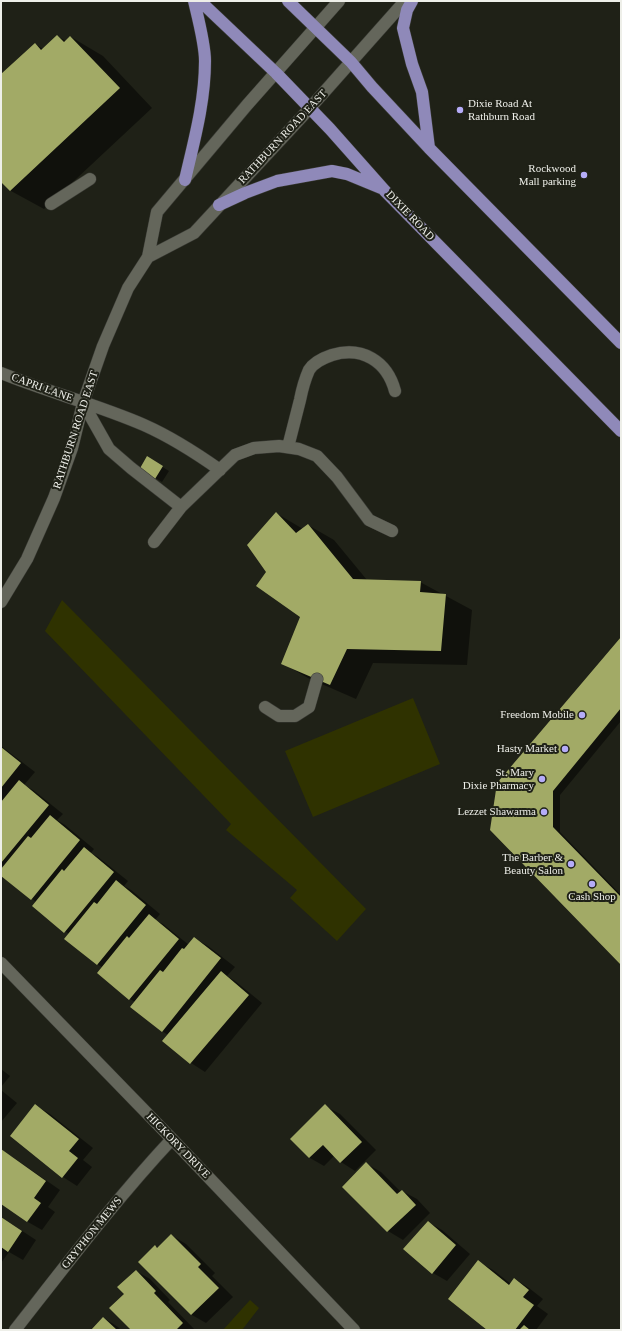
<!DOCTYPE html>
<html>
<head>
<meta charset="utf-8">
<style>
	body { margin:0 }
	#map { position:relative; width:622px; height:1331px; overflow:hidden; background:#1f2117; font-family:"Times New Roman",serif }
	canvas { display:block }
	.frame { position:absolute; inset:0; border:2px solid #eeefe9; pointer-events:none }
</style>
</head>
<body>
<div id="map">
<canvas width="622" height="1331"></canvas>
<div class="frame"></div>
</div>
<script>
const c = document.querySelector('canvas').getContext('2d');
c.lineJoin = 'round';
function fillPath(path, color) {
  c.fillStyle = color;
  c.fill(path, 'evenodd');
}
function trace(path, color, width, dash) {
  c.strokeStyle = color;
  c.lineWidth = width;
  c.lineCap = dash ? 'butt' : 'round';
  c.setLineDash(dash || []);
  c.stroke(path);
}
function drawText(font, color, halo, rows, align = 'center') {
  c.font = font + ' "Times New Roman",serif';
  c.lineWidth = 4;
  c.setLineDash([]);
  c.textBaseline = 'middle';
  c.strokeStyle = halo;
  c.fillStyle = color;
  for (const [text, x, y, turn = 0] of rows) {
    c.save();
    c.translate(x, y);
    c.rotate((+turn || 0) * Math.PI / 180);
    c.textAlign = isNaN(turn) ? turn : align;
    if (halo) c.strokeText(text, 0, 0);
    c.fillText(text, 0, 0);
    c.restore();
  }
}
const green = new Path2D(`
	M 62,600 L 366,909 L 337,941 L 290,898 L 297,890 L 226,830 L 231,824 L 45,631 Z
	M 413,698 L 440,764 L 313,817 L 285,751 Z
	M 250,1300 L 259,1308 L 242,1330 L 223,1330 Z`);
const shadow = new Path2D(`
	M 57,36 L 66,41 L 71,37 L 103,56 L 152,108 L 44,209 L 11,191 L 1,180 L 1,75 L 35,44 L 43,49 Z
	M 148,458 L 169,471 L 162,482 L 141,469 Z
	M 276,513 L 303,529 L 308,525 L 334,540 L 367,580 L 420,582 L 472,610 L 467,665 L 373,663 L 356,699 L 308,678 L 282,663 L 301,617 L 268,572 Z
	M 621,638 L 621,721 L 560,795 L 560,832 L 621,895 L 621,964 L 491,830 Z
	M 1,746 L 35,772 L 24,785 L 33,790 L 63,814 L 57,820 L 65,825 L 94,849 L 91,853 L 98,857 L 128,881 L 124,886 L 131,890 L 160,914 L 155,920 L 163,924 L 189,945 L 194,938 L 208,946 L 235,967 L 227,976 L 235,981 L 262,1003 L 205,1072 L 191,1063 L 164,1041 L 168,1035 L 162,1031 L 135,1002 L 130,999 L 102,967 L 97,964 L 69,934 L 33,906 L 36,902 L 1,874 L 1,871 L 4,867 L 1,865 Z
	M 1,1069 L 10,1076 L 1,1087 Z
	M 1,1090 L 17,1103 L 1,1122 Z
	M 35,1105 L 50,1114 L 93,1148 L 83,1160 L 92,1167 L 77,1186 L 63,1177 L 11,1136 Z
	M 325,1106 L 340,1114 L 376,1150 L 355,1171 L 341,1162 L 334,1156 L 324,1166 L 310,1158 L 291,1139 Z
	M 1,1150 L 14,1158 L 60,1190 L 48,1207 L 55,1212 L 42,1230 L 28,1222 L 1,1203 Z
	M 367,1164 L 381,1172 L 401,1192 L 402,1191 L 417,1199 L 430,1213 L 403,1240 L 388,1231 L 343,1187 Z
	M 1,1217 L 36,1240 L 23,1260 L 9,1252 L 1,1263 Z
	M 428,1222 L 442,1230 L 470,1254 L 447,1281 L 433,1273 Z
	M 171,1235 L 186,1244 L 215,1273 L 212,1276 L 233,1297 L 206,1323 L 192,1315 L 139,1262 L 155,1246 L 158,1248 Z
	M 479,1262 L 493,1270 L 511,1284 L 515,1279 L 529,1288 L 543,1299 L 537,1306 L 548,1314 L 536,1330 L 489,1330 Z
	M 136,1271 L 150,1279 L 170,1300 L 168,1302 L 195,1330 L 132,1330 L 126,1294 Z
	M 104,1318 L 118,1327 L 121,1330 L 92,1330 Z`);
const building = new Path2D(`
	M 57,35 L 64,42 L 70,36 L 120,88 L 10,191 L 1,182 L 1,74 L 35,43 L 41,50 Z
	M 147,456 L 163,466 L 155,479 L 139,470 Z
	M 276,512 L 296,533 L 308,524 L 353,579 L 421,581 L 420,592 L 446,594 L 441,651 L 347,649 L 330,685 L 281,664 L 300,617 L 256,586 L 266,572 L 247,545 Z
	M 621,637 L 621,708 L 553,791 L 553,827 L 621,897 L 621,965 L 490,830 L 497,783 Z
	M 1,747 L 21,763 L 1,788 Z
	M 19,780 L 49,805 L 1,863 L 1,802 Z
	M 50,815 L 80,840 L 31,900 L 1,876 L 1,869 L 28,836 L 31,838 Z
	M 84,847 L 114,872 L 64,933 L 32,906 L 62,869 L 64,871 Z
	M 116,880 L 146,905 L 97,965 L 64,939 L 94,902 L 97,904 Z
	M 149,914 L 179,939 L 129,1000 L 97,973 L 127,936 L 129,938 Z
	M 194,937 L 221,958 L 162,1032 L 130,1007 L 160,970 L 163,972 L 182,948 L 184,949 Z
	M 221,971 L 249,995 L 190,1064 L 162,1041 Z
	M 35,1104 L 79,1139 L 69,1151 L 78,1158 L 62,1178 L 10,1136 Z
	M 325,1104 L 362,1142 L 340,1163 L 323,1145 L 309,1158 L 290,1139 Z
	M 1,1149 L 46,1181 L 34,1198 L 41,1203 L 27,1222 L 1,1204 Z
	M 366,1162 L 397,1194 L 402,1190 L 416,1205 L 387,1232 L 342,1187 Z
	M 1,1217 L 22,1231 L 8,1252 L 1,1247 Z
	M 428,1221 L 456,1245 L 432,1274 L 403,1249 Z
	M 171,1234 L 201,1264 L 198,1267 L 219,1288 L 191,1315 L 138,1262 L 155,1245 L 157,1248 Z
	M 478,1260 L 509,1285 L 514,1278 L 529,1290 L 523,1297 L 534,1305 L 515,1330 L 487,1330 L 448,1299 Z
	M 136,1270 L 156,1291 L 154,1293 L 183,1323 L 176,1330 L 131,1330 L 109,1308 L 124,1294 L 117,1287 Z
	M 103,1317 L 117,1330 L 91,1330 Z
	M 524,1325 L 530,1330 L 519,1330 Z`);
const minor = new Path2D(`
	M 51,204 L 90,179
	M 148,257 L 194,233 L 310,108 L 405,1
	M 1,373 C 48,392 98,405 144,425 C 171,437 196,453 220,470
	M 83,403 L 109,449 L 131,468 L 181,507
	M 288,447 C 292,431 296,416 300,400 C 302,390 305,379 309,370 C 314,362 323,358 332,355 C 362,346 387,361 395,391
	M 154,542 L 181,507 L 235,455 L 254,448 L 279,446 L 299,449 L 317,456 L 337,477 L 369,520 L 392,531
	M 1,602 L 27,559 L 54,498 L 72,448 L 83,403 L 103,346 L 128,288 L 148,257 L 157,212 L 247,105 L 339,1
	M 265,707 L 279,716 L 295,716 L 309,707 L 317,679
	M 1,963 L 172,1139 L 354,1330
	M 15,1330 C 66,1265 116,1199 172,1139`);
const major = new Path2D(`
	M 200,1 L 276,73 L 330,129 L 385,191 L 621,431
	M 288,1 L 351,62 L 372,87 L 429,148 L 621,343
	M 412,1 L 407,10 L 403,28 L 412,64 L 422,92 L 429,148
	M 185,180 C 194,141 205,102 205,61 C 205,44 198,18 194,1
	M 219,205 L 245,193 L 277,181 L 332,171 L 347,174 L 381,188`);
const markers = [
	[460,110,4,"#b5acf8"],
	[584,175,4,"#b5acf8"],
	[582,715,4,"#b5acf8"],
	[565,749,4,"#b5acf8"],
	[542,779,4,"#b5acf8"],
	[544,812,4,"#b5acf8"],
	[571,864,4,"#b5acf8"],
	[592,884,4,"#b5acf8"]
];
const poiNames = [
	["Dixie Road At",468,104,"left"],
	["Rathburn Road",468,117,"left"],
	["Rockwood",576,169],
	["Mall parking",576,182],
	["Freedom Mobile",574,715],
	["Hasty Market",557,749],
	["St. Mary",534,773],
	["Dixie Pharmacy",534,786],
	["Lezzet Shawarma",536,812],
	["The Barber &",563,858],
	["Beauty Salon",563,871],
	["Cash Shop",592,897,"center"]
];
const streetNames = [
	["RATHBURN ROAD EAST",283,137,-47],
	["DIXIE ROAD",410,216,46],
	["CAPRI LANE",42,388,20],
	["RATHBURN ROAD EAST",76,430,-72],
	["HICKORY DRIVE",178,1146,46],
	["GRYPHON MEWS",92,1233,-51]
];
fillPath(green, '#2f3200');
fillPath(shadow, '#0007');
fillPath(building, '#a2aa66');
trace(minor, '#3b3c36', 13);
trace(major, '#3b3c36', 13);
trace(minor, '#64665b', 12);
trace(major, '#8f89b9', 12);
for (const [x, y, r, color] of markers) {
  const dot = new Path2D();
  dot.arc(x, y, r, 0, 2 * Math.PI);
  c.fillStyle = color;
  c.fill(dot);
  trace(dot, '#1f2117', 1.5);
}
drawText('11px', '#eeefe9', '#1f2117', poiNames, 'right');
drawText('11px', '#eeefe9', '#1f2117', streetNames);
</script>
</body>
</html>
